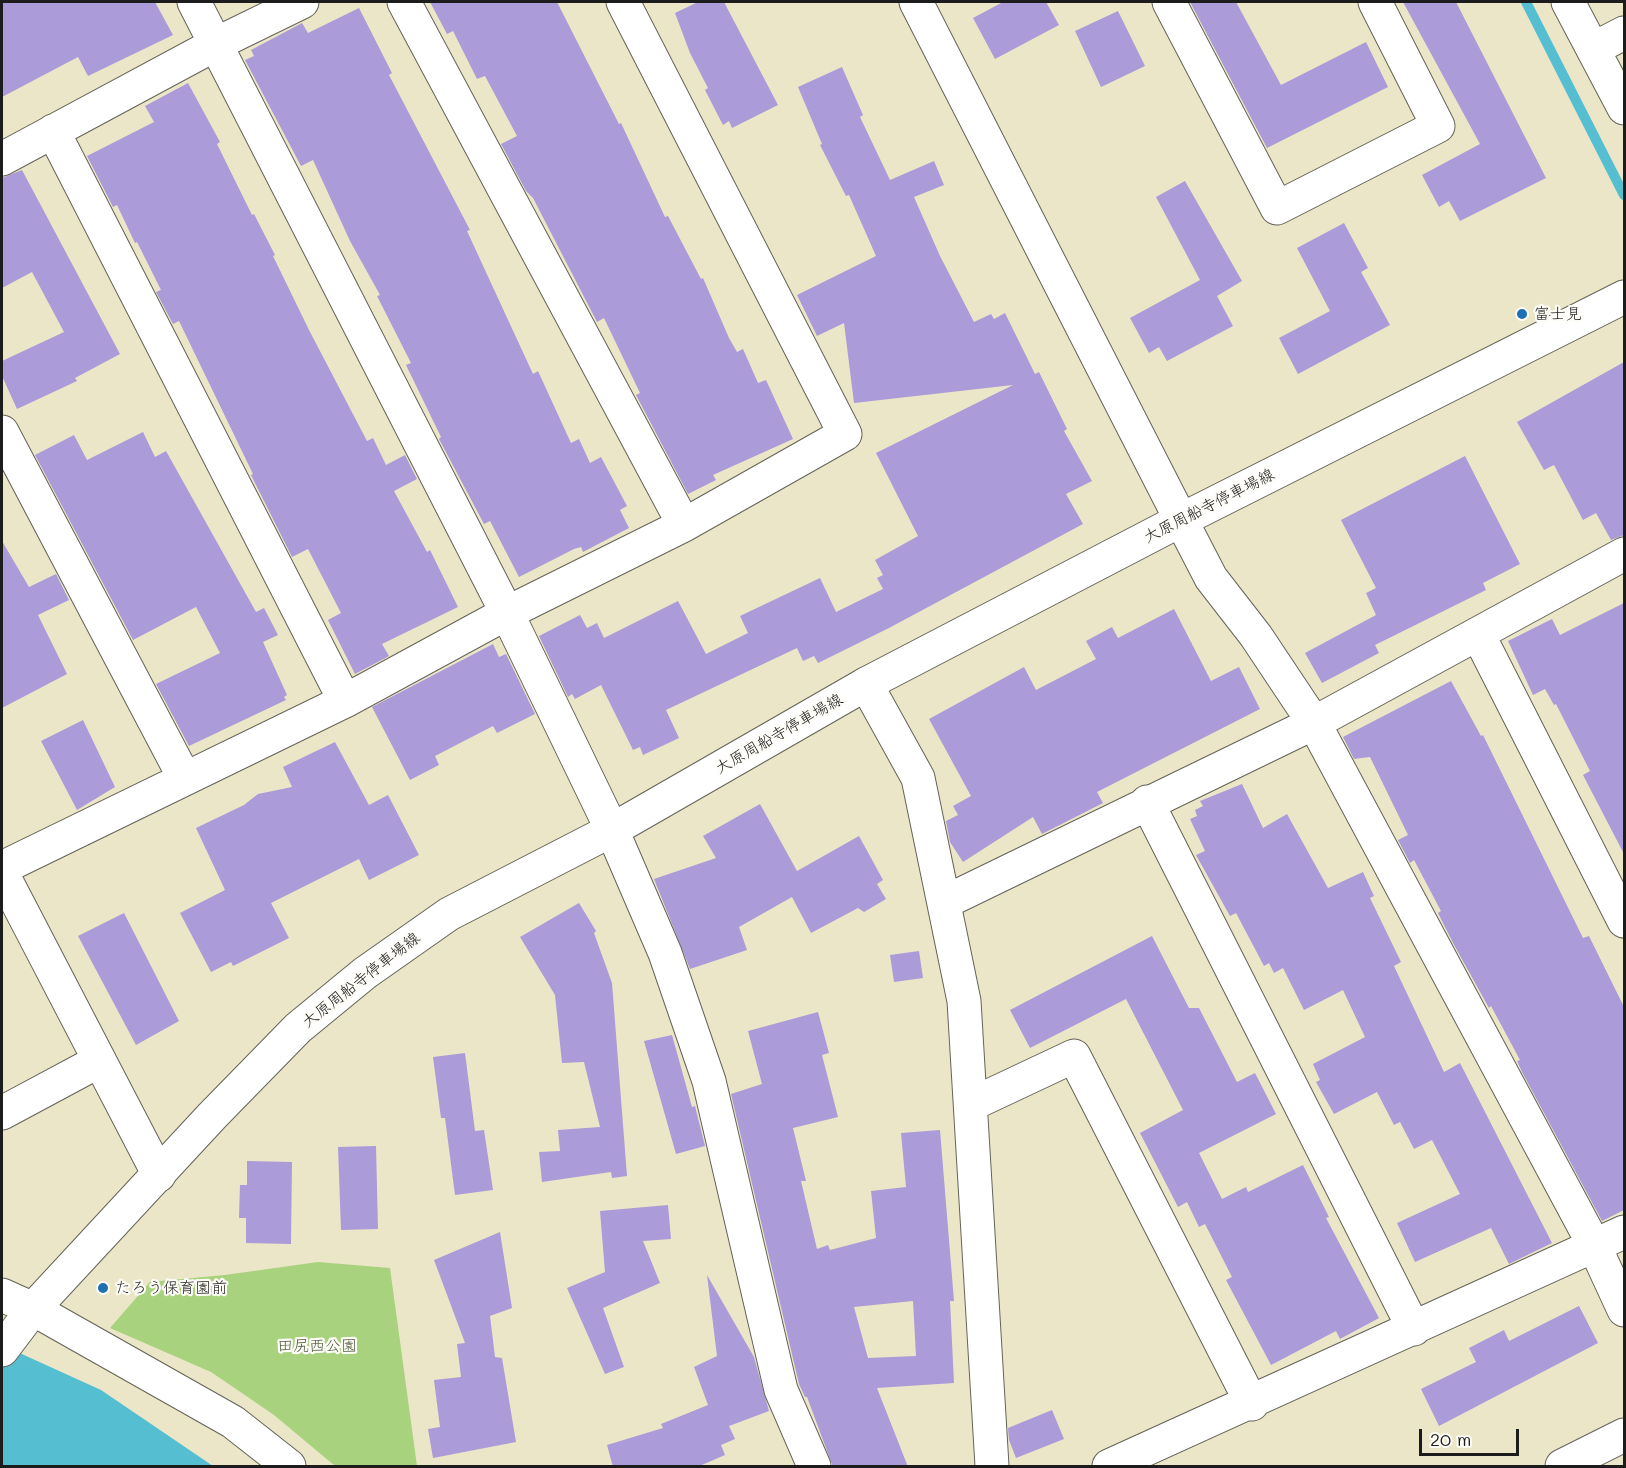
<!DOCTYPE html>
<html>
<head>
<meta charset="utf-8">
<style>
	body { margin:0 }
	#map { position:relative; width:1626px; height:1468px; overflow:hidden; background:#ebe6c8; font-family:Mali,sans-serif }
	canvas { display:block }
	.frame { position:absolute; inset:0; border:3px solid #1c1c1c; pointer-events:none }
	.scale { position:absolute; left:1419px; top:1429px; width:100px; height:27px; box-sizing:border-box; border:3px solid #1c1c1c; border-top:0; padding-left:8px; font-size:18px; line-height:21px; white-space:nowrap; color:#1c1c1c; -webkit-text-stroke:4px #fdfcf7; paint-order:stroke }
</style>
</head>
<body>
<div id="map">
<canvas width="1626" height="1468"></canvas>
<div class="frame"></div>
<div class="scale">20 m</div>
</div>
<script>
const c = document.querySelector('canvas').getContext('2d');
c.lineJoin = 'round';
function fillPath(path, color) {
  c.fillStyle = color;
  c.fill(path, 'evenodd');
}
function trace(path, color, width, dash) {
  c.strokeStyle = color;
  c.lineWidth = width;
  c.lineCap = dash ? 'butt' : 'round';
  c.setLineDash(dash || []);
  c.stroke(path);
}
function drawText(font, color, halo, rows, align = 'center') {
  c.font = font + ' Mali,"Klee One",sans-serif';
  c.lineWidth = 4.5;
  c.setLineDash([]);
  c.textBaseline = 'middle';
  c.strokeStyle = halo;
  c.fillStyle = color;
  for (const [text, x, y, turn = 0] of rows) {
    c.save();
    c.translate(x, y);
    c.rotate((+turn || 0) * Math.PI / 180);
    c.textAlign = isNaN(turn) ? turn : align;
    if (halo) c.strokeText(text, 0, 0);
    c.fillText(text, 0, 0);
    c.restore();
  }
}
const green = new Path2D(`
	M 318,1262 L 390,1268 L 417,1466 L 335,1466 L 274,1415 L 211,1372 L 110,1328 L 150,1282 L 225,1275 Z`);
const water = new Path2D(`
	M 2,1345 L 101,1390 L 213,1466 L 2,1466 Z`);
const stream = new Path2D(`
	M 1526,2 L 1624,195`);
const building = new Path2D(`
	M 2,2 L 155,2 L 173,35 L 88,76 L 78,57 L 2,97 Z
	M 430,2 L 557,2 L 619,124 L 621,123 L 665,217 L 668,216 L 701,279 L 703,278 L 729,338 L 737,352 L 743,349 L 758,383 L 766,380 L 793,439 L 713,475 L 716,480 L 688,494 L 636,395 L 640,393 L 604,318 L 597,322 L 533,198 L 526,191 L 501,144 L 517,136 L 485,76 L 477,79 L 453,31 L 447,34 Z
	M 698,2 L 724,2 L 778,105 L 732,128 L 729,121 L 723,125 L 705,90 L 708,88 L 690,53 L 675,13 Z
	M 1003,2 L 1046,2 L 1059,25 L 995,59 L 973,18 Z
	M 1190,2 L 1236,2 L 1281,85 L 1366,42 L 1388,87 L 1267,148 Z
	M 1403,2 L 1456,2 L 1546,178 L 1460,221 L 1449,201 L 1439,207 L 1422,175 L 1480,144 Z
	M 359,8 L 392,73 L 389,75 L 470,230 L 467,231 L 533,374 L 538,371 L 571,443 L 579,439 L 590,463 L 601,457 L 627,506 L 620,510 L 629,528 L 583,552 L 581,547 L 574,549 L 519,577 L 490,521 L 484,524 L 439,439 L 441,437 L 406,365 L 411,363 L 377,296 L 380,295 L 350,241 L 313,160 L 301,166 L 245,60 L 254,56 L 251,50 L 302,23 L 308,33 Z
	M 1118,11 L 1145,66 L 1101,87 L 1075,31 Z
	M 842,67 L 863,115 L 860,117 L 890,180 L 934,161 L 944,185 L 914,197 L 940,256 L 974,322 L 991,314 L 994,319 L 1005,313 L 1035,374 L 1039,372 L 1067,429 L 1064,431 L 1092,481 L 1066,494 L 1083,524 L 889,628 L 818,663 L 814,656 L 803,661 L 797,648 L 666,710 L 679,738 L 643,755 L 640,747 L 633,750 L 601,685 L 575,699 L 572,694 L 568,697 L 539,636 L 580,615 L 587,628 L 597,623 L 604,638 L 678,601 L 706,654 L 748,633 L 740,616 L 820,578 L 836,612 L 883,589 L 877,578 L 883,575 L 875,560 L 918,536 L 876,453 L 1013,385 L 854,403 L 844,323 L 817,336 L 797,295 L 876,256 L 849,195 L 846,196 L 820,145 L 822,144 L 798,87 Z
	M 188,83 L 220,142 L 217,144 L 252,215 L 254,214 L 275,255 L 273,256 L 309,330 L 367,441 L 373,438 L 386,465 L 405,455 L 417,479 L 394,491 L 427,552 L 430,550 L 458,607 L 382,644 L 389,656 L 355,674 L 328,620 L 341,613 L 308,549 L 292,557 L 251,475 L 253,474 L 179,321 L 173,324 L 156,292 L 161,290 L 137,242 L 135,243 L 117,205 L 113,207 L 87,156 L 154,122 L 145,106 Z
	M 22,170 L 120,354 L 75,378 L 77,381 L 17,409 L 2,376 L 2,361 L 64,332 L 32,272 L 2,288 L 2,178 Z
	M 1185,181 L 1242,281 L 1217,296 L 1233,326 L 1167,361 L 1159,347 L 1149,353 L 1130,318 L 1200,280 L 1156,197 Z
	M 1344,223 L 1368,268 L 1361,272 L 1390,325 L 1298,374 L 1279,338 L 1330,311 L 1297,248 Z
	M 1624,362 L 1624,535 L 1611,540 L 1596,513 L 1583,520 L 1554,465 L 1544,470 L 1517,422 Z
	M 143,432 L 155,457 L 166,451 L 256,612 L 264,608 L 278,635 L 263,642 L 287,695 L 284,697 L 286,700 L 189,746 L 156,684 L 220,653 L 196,607 L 133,640 L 35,455 L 74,435 L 87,460 Z
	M 1465,456 L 1520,564 L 1483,583 L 1486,590 L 1375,645 L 1379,653 L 1322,683 L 1305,653 L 1376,615 L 1366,593 L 1376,588 L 1341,520 Z
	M 2,541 L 29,587 L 56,574 L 69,600 L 38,615 L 67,674 L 2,708 Z
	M 1624,603 L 1624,854 L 1583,775 L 1590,771 L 1556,704 L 1554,705 L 1545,689 L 1533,695 L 1508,641 L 1552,619 L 1560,635 Z
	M 1174,609 L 1211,681 L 1239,667 L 1260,709 L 1097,792 L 1103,803 L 1042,834 L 1033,817 L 963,862 L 950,842 L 946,821 L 958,815 L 953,806 L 971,796 L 929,719 L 1024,667 L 1036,690 L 1096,659 L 1086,641 L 1112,627 L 1118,638 Z
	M 493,644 L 499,657 L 506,654 L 535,714 L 497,733 L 493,726 L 435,756 L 439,765 L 410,780 L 372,707 Z
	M 1451,681 L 1481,736 L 1483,735 L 1583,938 L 1589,936 L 1624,1007 L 1624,1210 L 1602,1221 L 1522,1072 L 1517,1061 L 1520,1060 L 1491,1006 L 1489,1008 L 1453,943 L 1438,913 L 1441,911 L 1414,860 L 1410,863 L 1398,840 L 1408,835 L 1370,757 L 1354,759 L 1343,737 Z
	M 83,720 L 115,787 L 77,810 L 41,741 Z
	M 335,742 L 369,805 L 388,795 L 419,855 L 369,880 L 359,859 L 271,903 L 289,938 L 233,966 L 231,962 L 211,972 L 180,913 L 225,890 L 196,828 L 244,805 L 258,794 L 292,787 L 283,767 Z
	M 1242,784 L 1263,828 L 1287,814 L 1328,888 L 1363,872 L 1374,896 L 1370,898 L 1401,962 L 1394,966 L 1444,1072 L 1460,1063 L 1552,1243 L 1509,1264 L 1491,1228 L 1415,1262 L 1397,1223 L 1460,1194 L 1432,1140 L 1414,1149 L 1400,1122 L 1394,1125 L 1377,1092 L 1334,1114 L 1316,1082 L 1320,1080 L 1313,1064 L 1365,1037 L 1343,990 L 1304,1010 L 1283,968 L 1274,973 L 1269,963 L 1264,966 L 1236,913 L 1230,916 L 1196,855 L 1205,851 L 1190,819 L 1197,816 L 1195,810 L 1203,806 L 1200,801 Z
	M 760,804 L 797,871 L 859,836 L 883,880 L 877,884 L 886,899 L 864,912 L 858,908 L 811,933 L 792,897 L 739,927 L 747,950 L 690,969 L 654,879 L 716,858 L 703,836 Z
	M 579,903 L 596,931 L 594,933 L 612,983 L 627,1176 L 612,1178 L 611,1172 L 542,1182 L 539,1152 L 560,1151 L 558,1130 L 600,1127 L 584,1062 L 562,1063 L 555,995 L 520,937 Z
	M 124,913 L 179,1021 L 136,1045 L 78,936 Z
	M 1152,936 L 1189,1008 L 1199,1008 L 1237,1082 L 1255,1073 L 1276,1114 L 1199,1153 L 1222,1199 L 1246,1187 L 1248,1192 L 1303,1165 L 1329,1217 L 1326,1218 L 1379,1318 L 1340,1339 L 1336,1331 L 1271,1365 L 1226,1280 L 1232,1277 L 1205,1224 L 1199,1227 L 1187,1202 L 1178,1207 L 1140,1133 L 1183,1110 L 1126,999 L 1030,1048 L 1010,1010 Z
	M 919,951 L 923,978 L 894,982 L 890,955 Z
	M 818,1012 L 829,1053 L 822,1055 L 838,1117 L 793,1128 L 806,1181 L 801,1181 L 817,1249 L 828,1245 L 830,1250 L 876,1238 L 871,1191 L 906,1187 L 901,1133 L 940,1130 L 954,1301 L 950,1301 L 954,1383 L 877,1388 L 908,1467 L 833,1467 L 807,1397 L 805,1397 L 799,1384 L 731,1094 L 762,1084 L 748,1031 ZM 913,1301 L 916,1356 L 868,1358 L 854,1307 Z
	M 672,1035 L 692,1107 L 695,1106 L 705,1146 L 676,1154 L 644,1041 Z
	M 465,1053 L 475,1131 L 484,1130 L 493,1190 L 455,1195 L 445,1118 L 441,1118 L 433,1057 Z
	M 376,1146 L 378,1229 L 341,1230 L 338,1147 Z
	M 247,1161 L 292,1162 L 291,1244 L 246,1243 L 246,1218 L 239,1218 L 240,1185 L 247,1185 Z
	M 668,1205 L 671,1239 L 643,1241 L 660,1283 L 603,1308 L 624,1367 L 605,1374 L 567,1288 L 605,1272 L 600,1211 Z
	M 500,1232 L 512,1308 L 490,1316 L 495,1357 L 502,1358 L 516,1442 L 433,1458 L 428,1429 L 440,1427 L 434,1380 L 461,1377 L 457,1344 L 465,1343 L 434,1260 Z
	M 707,1275 L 754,1357 L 769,1411 L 729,1426 L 735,1439 L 721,1445 L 725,1455 L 697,1467 L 613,1467 L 607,1445 L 663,1428 L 661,1424 L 708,1405 L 694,1367 L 717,1356 Z
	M 1579,1306 L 1598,1343 L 1439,1426 L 1421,1389 L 1476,1362 L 1469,1348 L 1504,1330 L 1509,1341 Z
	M 1052,1410 L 1064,1439 L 1016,1458 L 1009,1440 L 1008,1428 Z`);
const street = new Path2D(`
	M 194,2 L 507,613 L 612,830 L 665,953 L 709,1081 L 781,1390 L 814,1466
	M 404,2 L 684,525
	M 1169,2 L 1277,208 L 1438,126 L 1375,2
	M 1568,2 L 1624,108
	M 1593,49 L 1624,33
	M 53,131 L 345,701
	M 2,159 L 216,44 L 302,2
	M 2,432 L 185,779
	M 1181,520 L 1211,578 L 1256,636 L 1314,723 L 1594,1245 L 1624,1310
	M 1478,634 L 1624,921
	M 866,684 L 918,778 L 964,1001 L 992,1466
	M 1147,802 L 1414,1329
	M 2,868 L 345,701 L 507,613 L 684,525 L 845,434 L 623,2
	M 2,873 L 159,1175
	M 945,902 L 1314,723 L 1624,554
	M 972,1104 L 1074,1056 L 1252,1404
	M 2,1113 L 99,1061
	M 33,1309 L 233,1422 L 289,1466
	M 1109,1466 L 1624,1232
	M 1562,1466 L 1624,1435`);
const secondary = new Path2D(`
	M 916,2 L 1181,520
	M 2,1295 L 33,1309
	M 2,1350 L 33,1309 L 212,1116 L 298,1028 L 365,973 L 449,914 L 612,830 L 866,684 L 1181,520 L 1624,297`);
const markers = [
	[1522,314,6,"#1f6fb2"],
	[103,1288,6,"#1f6fb2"]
];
const poiNames = [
	["富士見",1534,314],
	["たろう保育園前",115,1288]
];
const streetNames = [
	["大原周船寺停車場線",1209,506,-27],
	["大原周船寺停車場線",779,734,-30],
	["大原周船寺停車場線",361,980,-38]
];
const parkNames = [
	["田尻西公園",317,1346]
];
fillPath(green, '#a8d27d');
fillPath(water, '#55bfd1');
trace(stream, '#55bfd1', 10);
fillPath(building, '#ab9bd8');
trace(street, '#646358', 35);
trace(secondary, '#646358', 35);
trace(street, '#fff', 33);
trace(secondary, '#fff', 33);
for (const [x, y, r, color] of markers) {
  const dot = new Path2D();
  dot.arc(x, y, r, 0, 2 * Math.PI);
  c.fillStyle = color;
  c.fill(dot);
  trace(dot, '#fdfcf7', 2);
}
drawText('16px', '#1c1c1c', '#fdfcf7', poiNames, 'left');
drawText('16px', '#1c1c1c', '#fdfcf7', streetNames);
drawText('16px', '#4d5c3e', '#fdfcf7', parkNames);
</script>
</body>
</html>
